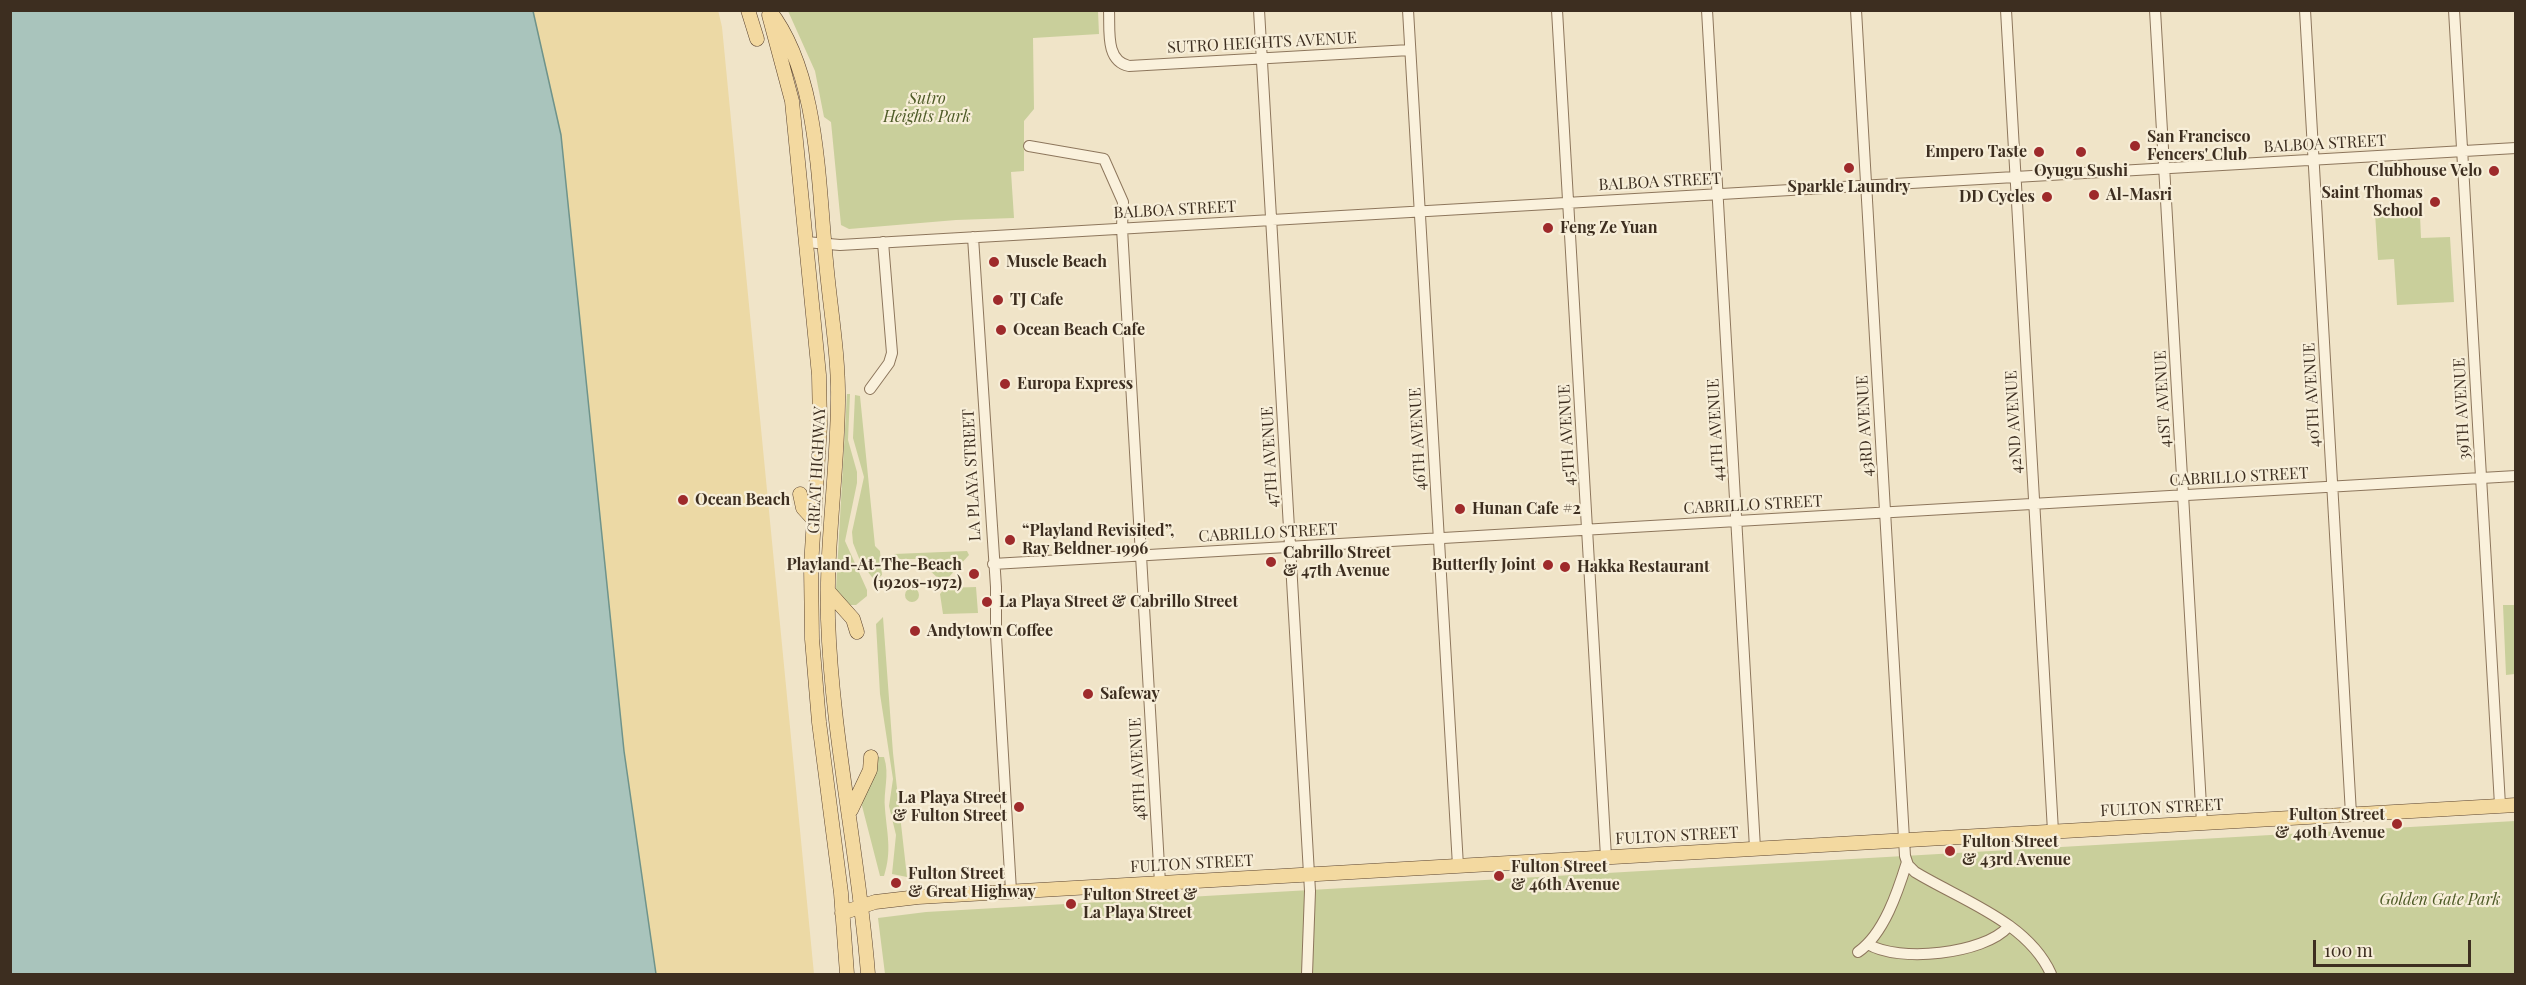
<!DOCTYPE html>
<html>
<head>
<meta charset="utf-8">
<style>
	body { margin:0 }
	#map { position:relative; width:2526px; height:985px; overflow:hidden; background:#f0e4c8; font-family:"Playfair Display",serif }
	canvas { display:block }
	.frame { position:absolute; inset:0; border:12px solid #3d2e20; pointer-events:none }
	.scale { position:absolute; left:2313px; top:940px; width:158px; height:27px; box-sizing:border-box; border:3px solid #3d2e20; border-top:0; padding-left:8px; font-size:18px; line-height:21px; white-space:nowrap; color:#3d2e20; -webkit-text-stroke:4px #f7eed8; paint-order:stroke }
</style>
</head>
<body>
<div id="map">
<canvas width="2526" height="985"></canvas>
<div class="frame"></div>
<div class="scale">100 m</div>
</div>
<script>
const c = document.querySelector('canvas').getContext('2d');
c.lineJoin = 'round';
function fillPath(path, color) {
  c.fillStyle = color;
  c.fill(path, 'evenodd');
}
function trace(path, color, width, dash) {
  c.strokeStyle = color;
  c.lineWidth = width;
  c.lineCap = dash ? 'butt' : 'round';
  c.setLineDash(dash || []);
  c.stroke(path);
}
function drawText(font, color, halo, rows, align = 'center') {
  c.font = font + ' "Playfair Display",serif';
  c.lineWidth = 4.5;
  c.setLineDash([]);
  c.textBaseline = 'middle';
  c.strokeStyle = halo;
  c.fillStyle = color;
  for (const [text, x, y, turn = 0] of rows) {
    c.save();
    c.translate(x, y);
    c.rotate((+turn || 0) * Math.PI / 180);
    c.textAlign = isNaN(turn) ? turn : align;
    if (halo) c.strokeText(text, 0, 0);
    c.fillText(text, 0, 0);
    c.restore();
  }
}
const green = new Path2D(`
	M 788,11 L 1098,11 L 1099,34 L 1033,38 L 1034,109 L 1024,121 L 1024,171 L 1011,172 L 1014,218 L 956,220 L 849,229 L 841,225 L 831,122 L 824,117 L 815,71 Z
	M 2400,211 L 2401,216 L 2420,215 L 2421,238 L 2450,237 L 2454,302 L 2397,305 L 2394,259 L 2378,260 L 2375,213 Z
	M 847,394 L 850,394 L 848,440 L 857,472 L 857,483 L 845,541 L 867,590 L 867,596 L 856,605 L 847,605 L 836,589 Z
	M 855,395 L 860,396 L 875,546 L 880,551 L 882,575 L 875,581 L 861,563 L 853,543 L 852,532 L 864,477 L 853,438 Z
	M 967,551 L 969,555 L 948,578 L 939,579 L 917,559 L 900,559 L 894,554 Z
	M 1324,564 L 1325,576 L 1309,578 L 1308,565 Z
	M 976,587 L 978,613 L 943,614 L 940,594 L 945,588 Z
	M905 595a7 7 0 1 1 14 0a7 7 0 1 1-14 0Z
	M 2503,605 L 2515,605 L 2515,674 L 2506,675 Z
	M 883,617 L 893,753 L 907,877 L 892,874 L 896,835 L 889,806 L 893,779 L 880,694 L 876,624 Z
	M 875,757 L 884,757 C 890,775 883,791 885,809 C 887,835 892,850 884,876 L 880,876 L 879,872 L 861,802 Z
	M 2515,821 L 2515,974 L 885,974 L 878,918 L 926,912 Z`);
const sand = new Path2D(`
	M 718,10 L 722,27 L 814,974 L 656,974 L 624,751 L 561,135 L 533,11 Z`);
const water = new Path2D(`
	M 10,11 L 533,11 L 561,135 L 624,751 L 656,974 L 11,974 Z`);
const minor = new Path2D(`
	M 1109,10 C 1110,30 1105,61 1129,66 L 1410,50
	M 1259,10 L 1310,891 L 1307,974
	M 1408,10 L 1458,866
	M 1557,10 L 1606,857
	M 1707,10 L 1755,848
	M 1856,10 L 1905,856 L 1908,865 L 1915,872 C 1961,900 2028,922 2051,974
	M 2006,10 L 2053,831
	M 2155,10 L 2202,823
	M 2305,10 L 2351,814
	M 2454,10 L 2500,805
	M 1029,146 L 1104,159 L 1123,202 L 1122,228 L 1160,883
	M 973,237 L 996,587 L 996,636 L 1011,891
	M 806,242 L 840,245 L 2516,148
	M 870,389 L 889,363 L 892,353 L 883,242
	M 993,564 L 2516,476
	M 1868,944 C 1898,963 1984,954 2008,927
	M 1858,952 C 1884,934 1898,891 1907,862`);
const major = new Path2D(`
	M 748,10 L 757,39
	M 769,10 C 819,73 818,184 826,261 C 830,308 839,356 838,403 C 837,475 826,546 828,619 C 832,738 859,856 868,974
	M 769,15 L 792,101 L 819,375 L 820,425 L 811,566 L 812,639 L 819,722 L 841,893 L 847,974
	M 800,494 L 803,508 L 814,520
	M 828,591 L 853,619 L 857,632
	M 851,810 L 870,770 L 871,757
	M 842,913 L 875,902 L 918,897 L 2516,805`);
const markers = [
	[2135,146,6,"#9e2a2b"],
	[2039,152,6,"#9e2a2b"],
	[2081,152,6,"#9e2a2b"],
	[1849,168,6,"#9e2a2b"],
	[2494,171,6,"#9e2a2b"],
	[2094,195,6,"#9e2a2b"],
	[2047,197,6,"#9e2a2b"],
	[2435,202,6,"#9e2a2b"],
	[1548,228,6,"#9e2a2b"],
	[994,262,6,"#9e2a2b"],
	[998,300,6,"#9e2a2b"],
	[1001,330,6,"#9e2a2b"],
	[1005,384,6,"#9e2a2b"],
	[683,500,6,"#9e2a2b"],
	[1460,509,6,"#9e2a2b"],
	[1010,540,6,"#9e2a2b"],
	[1271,562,6,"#9e2a2b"],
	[1548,565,6,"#9e2a2b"],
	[1565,567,6,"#9e2a2b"],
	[974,574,6,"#9e2a2b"],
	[987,602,6,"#9e2a2b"],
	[915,631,6,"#9e2a2b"],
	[1088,694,6,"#9e2a2b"],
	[1019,807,6,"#9e2a2b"],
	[2397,824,6,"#9e2a2b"],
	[1950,851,6,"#9e2a2b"],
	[1499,876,6,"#9e2a2b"],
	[896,883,6,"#9e2a2b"],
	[1071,904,6,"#9e2a2b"]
];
const streetNames = [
	["SUTRO HEIGHTS AVENUE",1262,43,-3],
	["BALBOA STREET",2325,144,-3],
	["BALBOA STREET",1660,182,-3],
	["BALBOA STREET",1175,210,-3],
	["40TH AVENUE",2312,395,-93],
	["41ST AVENUE",2163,399,-93],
	["39TH AVENUE",2462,409,-93],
	["42ND AVENUE",2014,422,-93],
	["43RD AVENUE",1865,426,-93],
	["44TH AVENUE",1716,430,-93],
	["45TH AVENUE",1567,435,-93],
	["46TH AVENUE",1418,439,-93],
	["47TH AVENUE",1270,457,-93],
	["GREAT HIGHWAY",817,470,-87],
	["LA PLAYA STREET",972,475,-93],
	["CABRILLO STREET",2239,477,-3],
	["CABRILLO STREET",1753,505,-3],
	["CABRILLO STREET",1268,533,-3],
	["48TH AVENUE",1138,769,-93],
	["FULTON STREET",2162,808,-3],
	["FULTON STREET",1677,836,-3],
	["FULTON STREET",1192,864,-3]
];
const parkNames = [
	["Sutro",927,99],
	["Heights Park",927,117],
	["Golden Gate Park",2440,900]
];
const poiNames = [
	["San Francisco",2147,137],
	["Fencers' Club",2147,155],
	["Empero Taste",2027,152,"right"],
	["Oyugu Sushi",2081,171,"center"],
	["Clubhouse Velo",2482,171,"right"],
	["Sparkle Laundry",1849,187,"center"],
	["Saint Thomas",2423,193,"right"],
	["School",2423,211,"right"],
	["Al-Masri",2106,195],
	["DD Cycles",2035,197,"right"],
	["Feng Ze Yuan",1560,228],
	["Muscle Beach",1006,262],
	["TJ Cafe",1010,300],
	["Ocean Beach Cafe",1013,330],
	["Europa Express",1017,384],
	["Ocean Beach",695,500],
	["Hunan Cafe #2",1472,509],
	["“Playland Revisited”,",1022,531],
	["Ray Beldner 1996",1022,549],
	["Cabrillo Street",1283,553],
	["& 47th Avenue",1283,571],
	["Playland-At-The-Beach",962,565,"right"],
	["(1920s-1972)",962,583,"right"],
	["Butterfly Joint",1536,565,"right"],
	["Hakka Restaurant",1577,567],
	["La Playa Street & Cabrillo Street",999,602],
	["Andytown Coffee",927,631],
	["Safeway",1100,694],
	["La Playa Street",1007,798,"right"],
	["& Fulton Street",1007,816,"right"],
	["Fulton Street",2385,815,"right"],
	["& 40th Avenue",2385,833,"right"],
	["Fulton Street",1962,842],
	["& 43rd Avenue",1962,860],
	["Fulton Street",1511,867],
	["& 46th Avenue",1511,885],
	["Fulton Street",908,874],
	["& Great Highway",908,892],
	["Fulton Street &",1083,895],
	["La Playa Street",1083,913]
];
fillPath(green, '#c9cf9b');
fillPath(sand, '#ecd9a5');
fillPath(water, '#a9c4bc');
trace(water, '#6f938a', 1.5);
trace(minor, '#8d765c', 12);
trace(major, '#5b4430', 15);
trace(minor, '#faf1dc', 10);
trace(major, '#f3d9a0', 14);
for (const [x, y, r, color] of markers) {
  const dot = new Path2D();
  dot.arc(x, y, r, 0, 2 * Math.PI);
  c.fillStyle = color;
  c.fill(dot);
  trace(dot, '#f7eed8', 2);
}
drawText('16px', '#3d2e20', '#f7eed8', streetNames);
drawText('italic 16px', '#4d5a26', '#f7eed8', parkNames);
drawText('bold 16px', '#3d2e20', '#f7eed8', poiNames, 'left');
</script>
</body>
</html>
